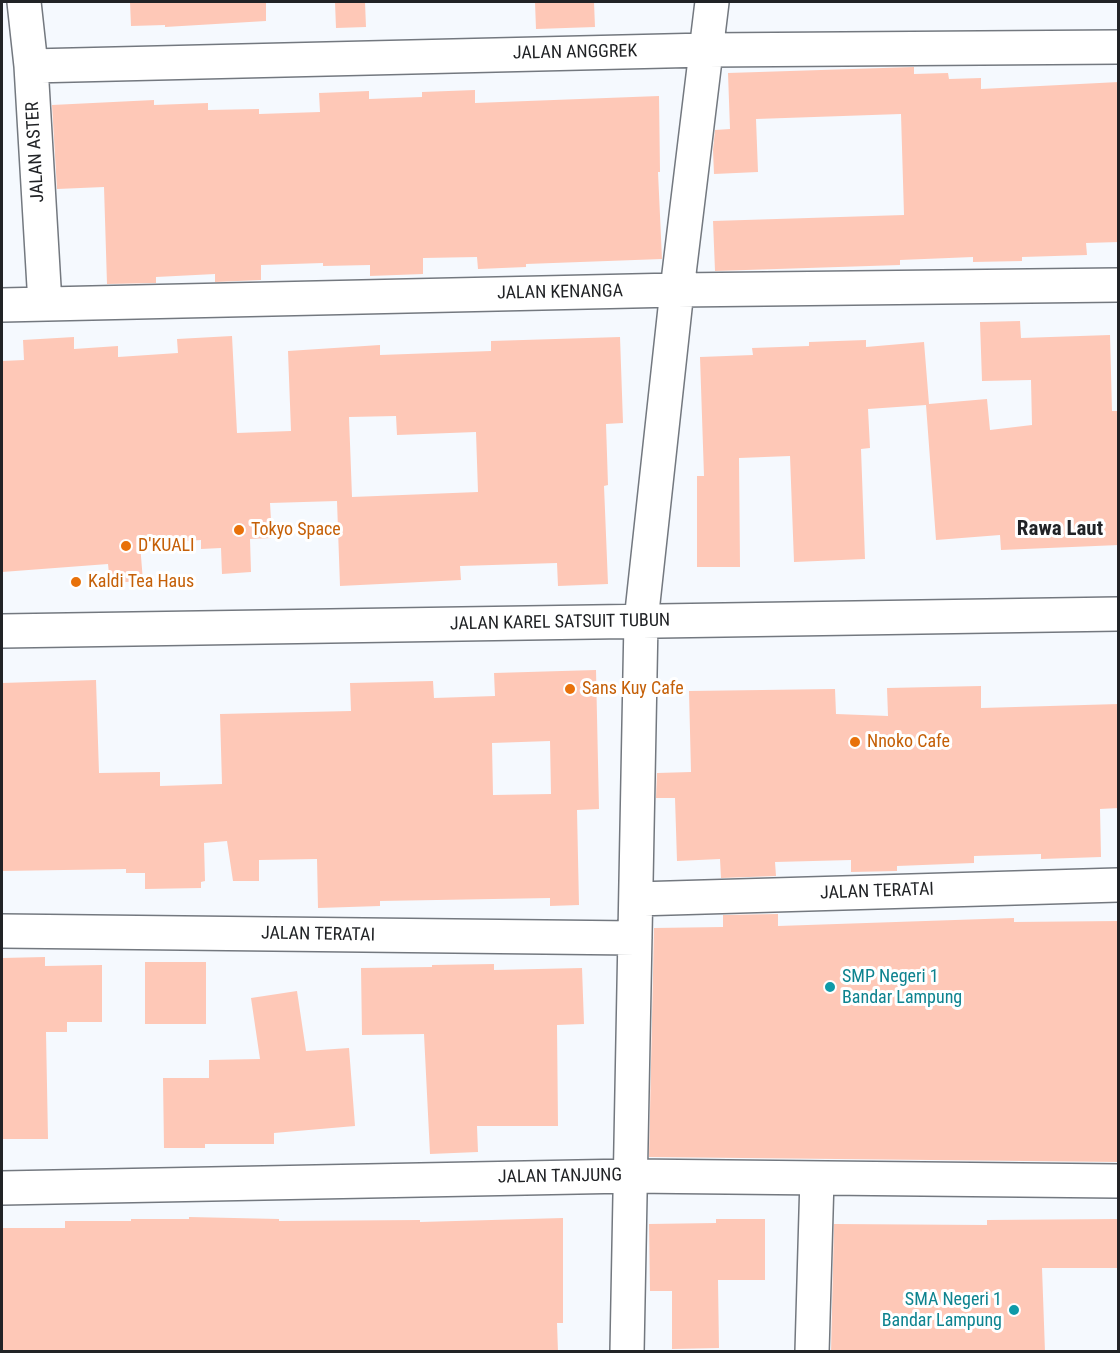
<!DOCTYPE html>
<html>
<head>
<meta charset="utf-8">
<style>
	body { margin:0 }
	#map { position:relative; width:1120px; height:1353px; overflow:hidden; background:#f5f9fe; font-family:"Roboto Condensed",sans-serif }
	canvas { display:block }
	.frame { position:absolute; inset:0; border:3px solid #212326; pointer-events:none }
</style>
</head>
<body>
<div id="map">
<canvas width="1120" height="1353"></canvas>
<div class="frame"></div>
</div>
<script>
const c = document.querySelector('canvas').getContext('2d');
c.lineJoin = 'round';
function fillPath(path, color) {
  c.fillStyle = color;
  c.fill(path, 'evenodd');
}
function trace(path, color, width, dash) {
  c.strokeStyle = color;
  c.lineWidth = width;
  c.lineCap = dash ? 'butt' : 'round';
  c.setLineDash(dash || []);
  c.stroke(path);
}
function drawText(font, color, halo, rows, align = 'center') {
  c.font = font + ' "Roboto Condensed",sans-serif';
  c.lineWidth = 6;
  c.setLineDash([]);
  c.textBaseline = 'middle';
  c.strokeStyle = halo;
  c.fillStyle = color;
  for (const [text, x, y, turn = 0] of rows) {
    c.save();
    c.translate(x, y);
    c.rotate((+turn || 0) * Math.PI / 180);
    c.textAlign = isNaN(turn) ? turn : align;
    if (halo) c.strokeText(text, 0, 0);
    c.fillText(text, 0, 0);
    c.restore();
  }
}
const building = new Path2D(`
	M 130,2 L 266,2 L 266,21 L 165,27 L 165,25 L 131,26 Z
	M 335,2 L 365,2 L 366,27 L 336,28 Z
	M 535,2 L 594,2 L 595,27 L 536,29 Z
	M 914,67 L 914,74 L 948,73 L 949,79 L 981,78 L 981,89 L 1119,82 L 1119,242 L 1086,243 L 1087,255 L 1022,257 L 1022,261 L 973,262 L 973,257 L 900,260 L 900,265 L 715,271 L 713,221 L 904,215 L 901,114 L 756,119 L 758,172 L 714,174 L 713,150 L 715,130 L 730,129 L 728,73 Z
	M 475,90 L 475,103 L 659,96 L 660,172 L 658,172 L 662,259 L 526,264 L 526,267 L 478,269 L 477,257 L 423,258 L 423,274 L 370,276 L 370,265 L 323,266 L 323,263 L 261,265 L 261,280 L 215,282 L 215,274 L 156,277 L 156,283 L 107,284 L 104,187 L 57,189 L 52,105 L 154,100 L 154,105 L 208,103 L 208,110 L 259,109 L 259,114 L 320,112 L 319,93 L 369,91 L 369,99 L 422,97 L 422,92 Z
	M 1020,321 L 1021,338 L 1110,335 L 1112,411 L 1119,411 L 1119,545 L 1001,550 L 1000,535 L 936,540 L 926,405 L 868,409 L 870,448 L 861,449 L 865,559 L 794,562 L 790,456 L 739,458 L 740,567 L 697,567 L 697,476 L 704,476 L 700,357 L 753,355 L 752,348 L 809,346 L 809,342 L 866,340 L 866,347 L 924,342 L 929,404 L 987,399 L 990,430 L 1032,425 L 1031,380 L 982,381 L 980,322 Z
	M 232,336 L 237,433 L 291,431 L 288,351 L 380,345 L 380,355 L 491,351 L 491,341 L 620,337 L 623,423 L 606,424 L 608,485 L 604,486 L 608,584 L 558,586 L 557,563 L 460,566 L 461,580 L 340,586 L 337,501 L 270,503 L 272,538 L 250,539 L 251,572 L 222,574 L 221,548 L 201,549 L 201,540 L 140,544 L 143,581 L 110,583 L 108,564 L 2,572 L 2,361 L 24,360 L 23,340 L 74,337 L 74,349 L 118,346 L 118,357 L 178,353 L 177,339 ZM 396,416 L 397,435 L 476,432 L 478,492 L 352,497 L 349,417 Z
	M 596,670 L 599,809 L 577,810 L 579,905 L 550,906 L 550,898 L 380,901 L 380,906 L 318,908 L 317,859 L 259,860 L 259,881 L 233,881 L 227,841 L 204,843 L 205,881 L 201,882 L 201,888 L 145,889 L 145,873 L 126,873 L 126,869 L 2,871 L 2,683 L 96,680 L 99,773 L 160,772 L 160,786 L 222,784 L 220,714 L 351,711 L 350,683 L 433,681 L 434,698 L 495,696 L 494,673 ZM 550,741 L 551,794 L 493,795 L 492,743 Z
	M 981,686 L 981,708 L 1119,704 L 1119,808 L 1100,809 L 1101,857 L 1041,859 L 1041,854 L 974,856 L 974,863 L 897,866 L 897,871 L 851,872 L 851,860 L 775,862 L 776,876 L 721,878 L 720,859 L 677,861 L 675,798 L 656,798 L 657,773 L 691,772 L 689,691 L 835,689 L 836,714 L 888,716 L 887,688 Z
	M 778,914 L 778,926 L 1014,918 L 1014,922 L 1119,921 L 1119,1162 L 649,1157 L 654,928 L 723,927 L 723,915 Z
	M 45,957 L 45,966 L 102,965 L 102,1022 L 67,1022 L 67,1032 L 46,1032 L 48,1139 L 2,1139 L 2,958 Z
	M 145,962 L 206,962 L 206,1024 L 145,1024 Z
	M 494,964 L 494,970 L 582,968 L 584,1024 L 557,1025 L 558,1126 L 477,1126 L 478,1152 L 430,1154 L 424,1034 L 362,1035 L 361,968 L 432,967 L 432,965 Z
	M 297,991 L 306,1051 L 349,1048 L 355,1126 L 274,1133 L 274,1144 L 205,1144 L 205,1148 L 164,1148 L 163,1078 L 209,1078 L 209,1060 L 260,1059 L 251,998 Z
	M 189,1217 L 279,1219 L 279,1221 L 420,1220 L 420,1222 L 563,1218 L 563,1323 L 557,1323 L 558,1352 L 2,1352 L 2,1228 L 65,1228 L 65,1221 L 131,1221 L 131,1219 L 189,1219 Z
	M 716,1219 L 765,1219 L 765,1280 L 718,1280 L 719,1348 L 672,1349 L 672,1291 L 650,1291 L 649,1224 L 716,1223 Z
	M 1119,1219 L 1119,1268 L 1042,1268 L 1045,1352 L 831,1352 L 834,1224 L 987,1225 L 987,1220 Z`);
const minor = new Path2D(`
	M 24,2 L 31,66 L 45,304
	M 31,66 L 707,50 L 1118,47
	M 2,305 L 677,290 L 1118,285
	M 2,631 L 1118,614
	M 636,899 L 1118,885
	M 2,931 L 635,938
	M 2,1188 L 630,1176 L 1118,1181
	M 627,1352 L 641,621 L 677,290 L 712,2
	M 812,1352 L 817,1178`);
const markers = [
	[239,530,6,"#e8710a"],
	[126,546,6,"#e8710a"],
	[76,582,6,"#e8710a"],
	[570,689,6,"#e8710a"],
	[855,742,6,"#e8710a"],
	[830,987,6,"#0f9aa8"],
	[1014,1310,6,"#0f9aa8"]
];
const streetNames = [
	["JALAN ANGGREK",575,53,-1],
	["JALAN ASTER",36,152,-93],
	["JALAN KENANGA",560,293,-1],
	["JALAN KAREL SATSUIT TUBUN",560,623,-1],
	["JALAN TERATAI",877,892,-2],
	["JALAN TERATAI",318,935,1],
	["JALAN TANJUNG",560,1177,-1]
];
const foodNames = [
	["Tokyo Space",251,530],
	["D'KUALI",138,546],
	["Kaldi Tea Haus",88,582],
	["Sans Kuy Cafe",582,689],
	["Nnoko Cafe",867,742]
];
const cultureNames = [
	["SMP Negeri 1",842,977],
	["Bandar Lampung",842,998],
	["SMA Negeri 1",1002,1300,"right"],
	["Bandar Lampung",1002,1321,"right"]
];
const quarterNames = [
	["Rawa Laut",1060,530]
];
fillPath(building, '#fec8b7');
trace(minor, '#73787f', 36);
trace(minor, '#fff', 33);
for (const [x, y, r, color] of markers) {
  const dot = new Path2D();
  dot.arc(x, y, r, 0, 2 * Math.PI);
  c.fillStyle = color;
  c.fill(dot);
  trace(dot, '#fff', 2);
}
drawText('18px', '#212326', '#fff', streetNames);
drawText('18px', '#c56008', '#fff', foodNames, 'left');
drawText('18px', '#0d838f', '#fff', cultureNames, 'left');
drawText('bold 21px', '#212326', '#fff', quarterNames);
</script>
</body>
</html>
